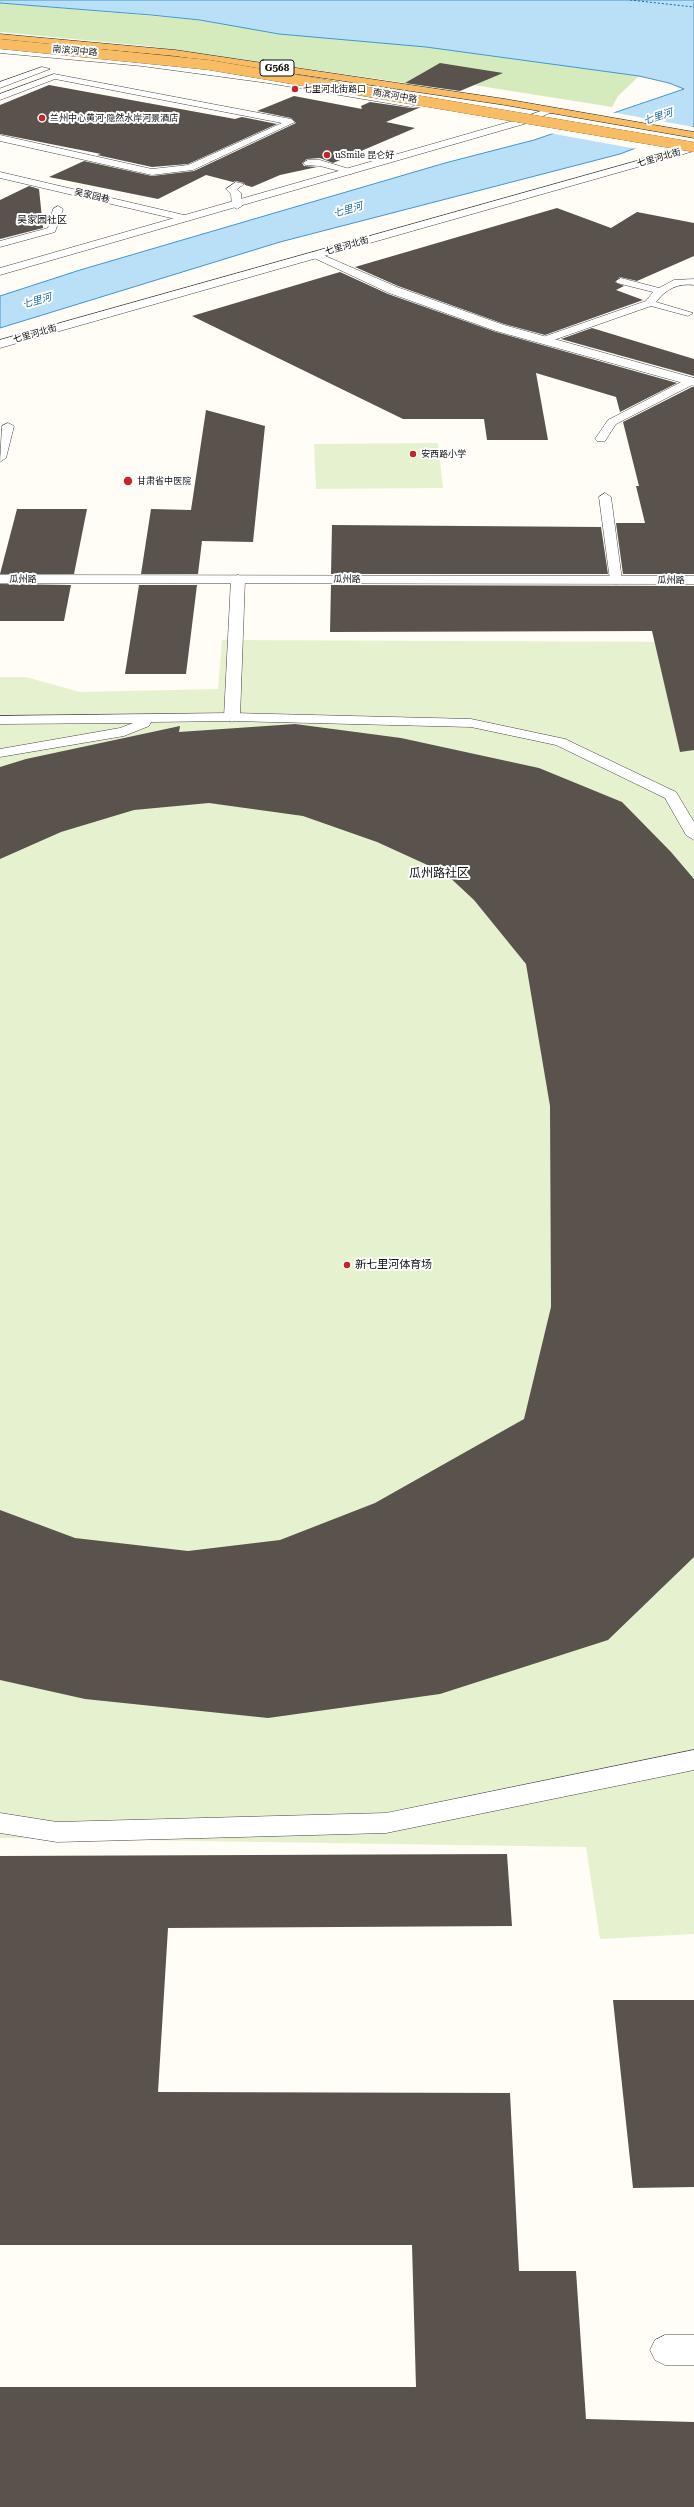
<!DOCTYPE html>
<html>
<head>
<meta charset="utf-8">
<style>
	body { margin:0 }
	canvas { display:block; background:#fffdf5 }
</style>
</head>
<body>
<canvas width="694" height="2507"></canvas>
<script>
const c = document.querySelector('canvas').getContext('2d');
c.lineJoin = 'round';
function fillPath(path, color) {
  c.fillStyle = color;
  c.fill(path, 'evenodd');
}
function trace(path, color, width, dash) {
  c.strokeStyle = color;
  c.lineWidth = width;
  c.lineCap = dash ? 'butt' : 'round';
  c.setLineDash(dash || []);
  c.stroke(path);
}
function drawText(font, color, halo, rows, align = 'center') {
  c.font = font + ' "Roboto Serif","Noto Sans SC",serif';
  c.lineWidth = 4;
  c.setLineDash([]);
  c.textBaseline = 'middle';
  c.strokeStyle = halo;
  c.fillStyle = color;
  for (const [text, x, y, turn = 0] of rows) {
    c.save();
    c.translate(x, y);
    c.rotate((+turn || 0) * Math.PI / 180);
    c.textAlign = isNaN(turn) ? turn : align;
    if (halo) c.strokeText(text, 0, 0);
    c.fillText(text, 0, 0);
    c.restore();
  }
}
const green = new Path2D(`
	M 0,3 L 200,20 L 279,34 L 426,47 L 639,76 L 618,96 L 612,107 L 455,82 L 441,88 L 147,46 L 0,32 Z`);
const pitch = new Path2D(`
	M 438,443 L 443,488 L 316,489 L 314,444 Z
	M 222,640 L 694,642 L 694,1934 L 600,1939 L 586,1847 L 0,1838 L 0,677 L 26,677 L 80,692 L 218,689 Z`);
const water = new Path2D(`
	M 0,0 L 694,0 L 694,126 L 620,154 L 280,242 L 0,328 L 0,296 L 80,270 L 445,163 L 534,140 L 684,89 L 669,83 L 639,76 L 426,47 L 279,34 L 200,20 L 151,15 L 0,3 Z`);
const pier = new Path2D(`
	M 611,112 L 694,127 L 694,129 L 637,149 L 549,133 Z`);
const ferry = new Path2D(`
	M 630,0 L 694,7`);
const building = new Path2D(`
	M 440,63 L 503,73 L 460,91 L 405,83 Z
	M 49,85 L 235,119 L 242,117 L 277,124 L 188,164 L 152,167 L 97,155 L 101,154 L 0,134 L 0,105 Z
	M 294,96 L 362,109 L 361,106 L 370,102 L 411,108 L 421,107 L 386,122 L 415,128 L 333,163 L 320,158 L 307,159 L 302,163 L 304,166 L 317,167 L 280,175 L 252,187 L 245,185 L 244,183 L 236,181 L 233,182 L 206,175 L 158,199 L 49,177 L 84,161 L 152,176 L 194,171 L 296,123 L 291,118 L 257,111 Z
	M 29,186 L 39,189 L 43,228 L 0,239 L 0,200 Z
	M 557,208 L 611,228 L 637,212 L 694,223 L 694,256 L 637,281 L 620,277 L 615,282 L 624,286 L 616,290 L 643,300 L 545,335 L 504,324 L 398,286 L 355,267 Z
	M 340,272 L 388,294 L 496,332 L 677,383 L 620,412 L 616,397 L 536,373 L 548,440 L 487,440 L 484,419 L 403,419 L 192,316 Z
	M 592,328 L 694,359 L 694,376 L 561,339 Z
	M 692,387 L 694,387 L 694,574 L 623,574 L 616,523 L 645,523 L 636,486 L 639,486 L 623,422 Z
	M 206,410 L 265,426 L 253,542 L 202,541 L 198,574 L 141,574 L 151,509 L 191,510 Z
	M 17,509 L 87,509 L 74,574 L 0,574 Z
	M 332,525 L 601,527 L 608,574 L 331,574 Z
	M 0,584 L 71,585 L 64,621 L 0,621 Z
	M 139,585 L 197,585 L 186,674 L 125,674 Z
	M 331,585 L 694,586 L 694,750 L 680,752 L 652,631 L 330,632 Z
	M 295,724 L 401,738 L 539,768 L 622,802 L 671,852 L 694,879 L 694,1557 L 608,1640 L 440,1694 L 268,1718 L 85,1699 L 0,1680 L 0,1510 L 75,1538 L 188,1551 L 280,1540 L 375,1503 L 524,1419 L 551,1307 L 550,1106 L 526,964 L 474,900 L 445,873 L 377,842 L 303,816 L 209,803 L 134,810 L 61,832 L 0,859 L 0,767 L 26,759 L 180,726 L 179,732 Z
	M 507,1854 L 512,1926 L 168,1928 L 158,2092 L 510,2093 L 519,2271 L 576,2271 L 586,2419 L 694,2422 L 694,2507 L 0,2507 L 0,2387 L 416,2387 L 412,2245 L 0,2245 L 0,1856 Z
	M 613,2000 L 694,2000 L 694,2187 L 633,2188 Z`);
const service = new Path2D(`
	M 54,74 L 291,119 L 295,122 L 193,170 L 152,175 L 0,141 L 0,135 L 152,169 L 188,165 L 282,123 L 55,79 L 0,100 L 0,94 Z
	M 308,160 L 320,160 L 356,171 L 351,174 L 320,166 L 305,165 L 303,163 Z
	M 236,182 L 244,184 L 237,189 L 241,193 L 242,206 L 237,209 L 232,206 L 231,194 L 226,189 Z
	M 58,206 L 63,209 L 55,232 L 0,247 L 0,241 L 48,228 L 53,209 Z
	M 621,278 L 659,288 L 674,280 L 694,279 L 694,285 C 678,283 666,289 656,302 L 693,313 L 688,316 L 651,306 L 548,342 L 540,342 L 540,338 L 646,301 L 653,292 L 617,283 L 616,281 Z
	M 694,378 L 694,384 L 616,424 L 605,441 L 597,441 L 595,439 L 608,420 L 687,379 Z
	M 8,423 L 14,426 L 6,458 L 0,462 L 2,426 Z
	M 605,493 L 611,497 L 622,580 L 616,584 L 610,580 L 599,497 Z
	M 232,713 L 471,719 L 565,739 L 676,792 L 694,822 L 694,840 L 686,835 L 665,798 L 556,745 L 471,727 L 232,721 L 151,722 L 149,726 L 124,736 L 0,757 L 0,749 L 120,728 L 133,723 L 0,724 L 0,716 Z
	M 694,1750 L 694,1770 L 386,1833 L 57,1842 L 0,1833 L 0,1813 L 57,1822 L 386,1813 Z
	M 665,2335 L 694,2335 L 694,2365 L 665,2365 L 655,2360 L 650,2350 L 655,2340 Z`);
const minor = new Path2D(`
	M 42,67 L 50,69 L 0,88 L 0,82 Z
	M 0,172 L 184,215 L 190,218 L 184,221 L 0,178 Z
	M 316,252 L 397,287 L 504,325 L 694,378 L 694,386 L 496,331 L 389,293 L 312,257 L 312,253 Z
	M 238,575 L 245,579 L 240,717 L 232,722 L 224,717 L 231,579 Z`);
const tertiary = new Path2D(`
	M 0,47 L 142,60 L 268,77 L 411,101 L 416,104 L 411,107 L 268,83 L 142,66 L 0,53 Z
	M 549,108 L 557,110 L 524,124 L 0,275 L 0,268 L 516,120 Z
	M 694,145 L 694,151 L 0,348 L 0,340 Z
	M 0,575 L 694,576 L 694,584 L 0,583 Z`);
const trunk = new Path2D(`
	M 0,34 L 175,50 L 505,99 L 694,132 L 694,138 L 505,105 L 175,56 L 0,40 Z`);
const trunkBridge = new Path2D(`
	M 0,44 L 209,65 L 694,147`);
const markers = [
	[295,89,4,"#c4262e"],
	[42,118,4,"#c4262e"],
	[327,155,4,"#c4262e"],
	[413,454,4,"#c4262e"],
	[128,481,5,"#c4262e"],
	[347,1265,4,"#c4262e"]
];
const farStreetnames = [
	["南滨河中路",75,51,5],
	["南滨河中路",395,96,10],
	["七里河北街",659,158,-16],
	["吴家园巷",92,196,13],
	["七里河北街",347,246,-16],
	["七里河北街",35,334,-16],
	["瓜州路",23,579],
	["瓜州路",347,579],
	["瓜州路",671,580]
];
const farPoinames = [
	["七里河北街路口",303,89],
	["兰州中心黄河·隐然水岸河景酒店",50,118],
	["uSmile 昆仑好",335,155],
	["安西路小学",421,454],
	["甘肃省中医院",137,481]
];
const shields = [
	[277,68,34]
];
const shieldNames = [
	["G568",277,68]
];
const farWaternames = [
	["七里河",658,117,-18],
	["七里河",348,210,-16],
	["七里河",37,301,-16]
];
const farNeighbourhoodnames = [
	["吴家园社区",42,220]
];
const poiNames = [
	["新七里河体育场",355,1265]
];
const neighbourhoodNames = [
	["瓜州路社区",439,873]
];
fillPath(green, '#d5ebbd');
fillPath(pitch, '#e6f2cf');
fillPath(water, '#b9e0f7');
trace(water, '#3f96cf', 1);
fillPath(pier, '#fffdf5');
trace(ferry, '#1768a6', 1, [2, 2]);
fillPath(building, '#5a524d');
trace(service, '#444', 1);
trace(minor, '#444', 1);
trace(tertiary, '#444', 1);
trace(trunk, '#222', 1);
fillPath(service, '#fff');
fillPath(minor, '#fff');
fillPath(tertiary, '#fff');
fillPath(trunk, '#f7bc64');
trace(trunkBridge, '#222', 10, []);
trace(trunkBridge, '#f7bc64', 10);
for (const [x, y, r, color] of markers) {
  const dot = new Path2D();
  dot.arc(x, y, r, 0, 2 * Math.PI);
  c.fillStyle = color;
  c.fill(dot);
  trace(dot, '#fff', 1.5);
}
drawText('9px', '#111', '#fff', farStreetnames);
drawText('9px', '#111', '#fff', farPoinames, 'left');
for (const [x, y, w] of shields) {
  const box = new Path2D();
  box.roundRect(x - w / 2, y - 8, w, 16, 3);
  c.fillStyle = '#fff';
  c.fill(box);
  trace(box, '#111', 1);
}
drawText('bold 10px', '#111', null, shieldNames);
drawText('italic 10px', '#1768a6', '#fff', farWaternames);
drawText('10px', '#111', '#fff', farNeighbourhoodnames);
drawText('11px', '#111', '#fff', poiNames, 'left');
drawText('12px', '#111', '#fff', neighbourhoodNames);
</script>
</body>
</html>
